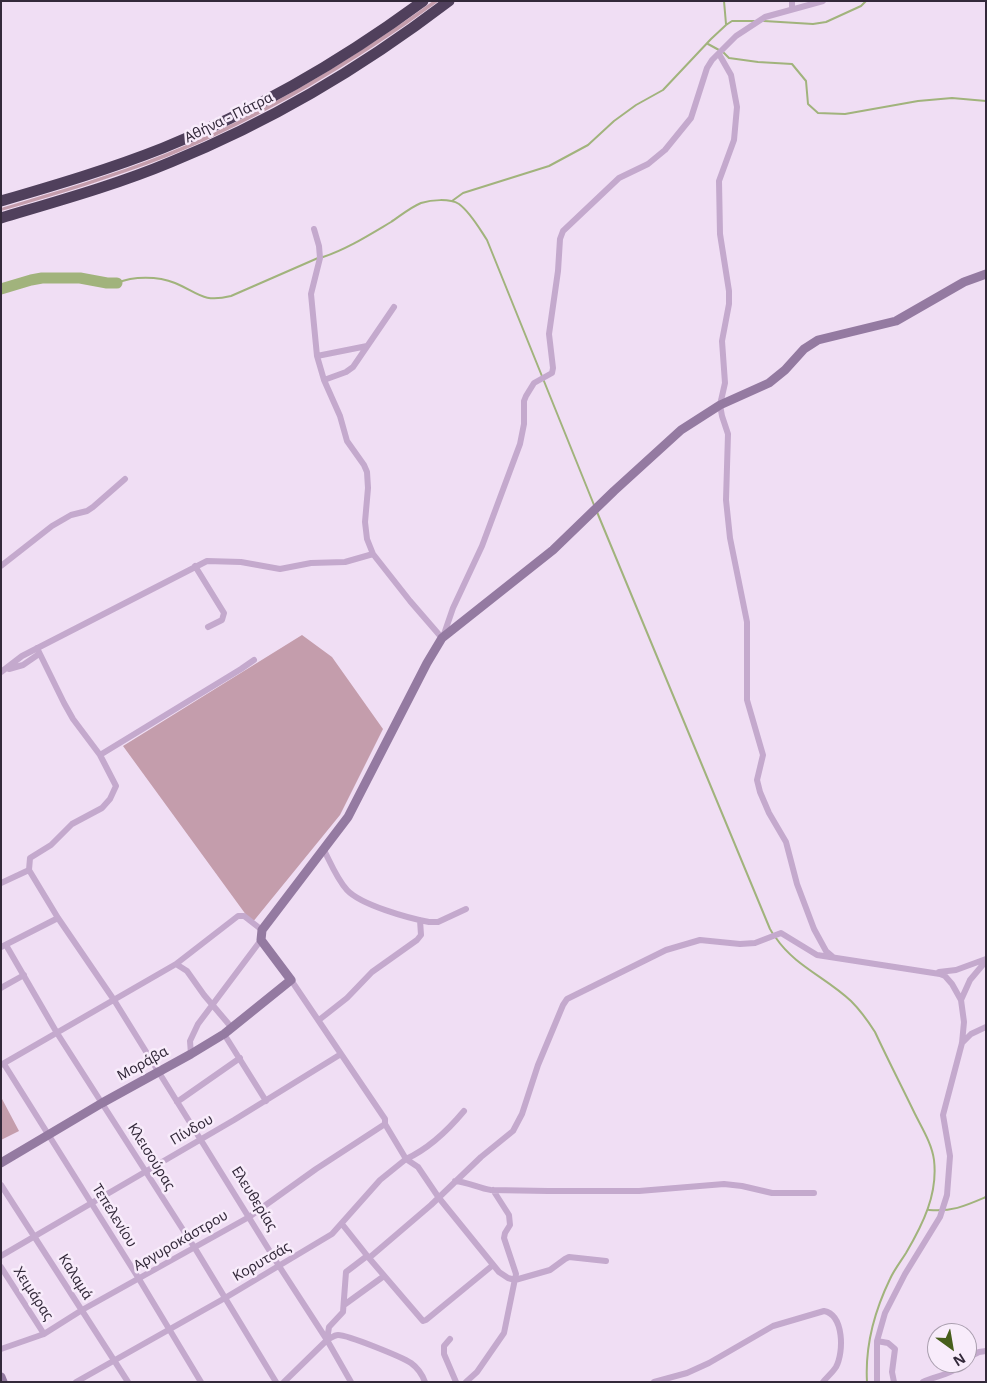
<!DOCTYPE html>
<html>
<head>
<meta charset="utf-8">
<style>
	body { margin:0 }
	#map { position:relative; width:987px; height:1383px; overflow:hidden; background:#f0def4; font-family:"Noto Sans",sans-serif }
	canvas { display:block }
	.frame { position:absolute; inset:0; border:2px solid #33293a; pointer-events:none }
	.north { position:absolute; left:927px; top:1323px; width:50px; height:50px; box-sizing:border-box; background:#f8ecfb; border:1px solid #a99eae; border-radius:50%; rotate:148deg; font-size:14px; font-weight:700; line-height:20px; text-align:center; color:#33293a }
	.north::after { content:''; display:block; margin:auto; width:18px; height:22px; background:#475e1c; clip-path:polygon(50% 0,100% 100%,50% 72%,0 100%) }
</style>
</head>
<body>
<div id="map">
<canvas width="987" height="1383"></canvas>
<div class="frame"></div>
<div class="north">N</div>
</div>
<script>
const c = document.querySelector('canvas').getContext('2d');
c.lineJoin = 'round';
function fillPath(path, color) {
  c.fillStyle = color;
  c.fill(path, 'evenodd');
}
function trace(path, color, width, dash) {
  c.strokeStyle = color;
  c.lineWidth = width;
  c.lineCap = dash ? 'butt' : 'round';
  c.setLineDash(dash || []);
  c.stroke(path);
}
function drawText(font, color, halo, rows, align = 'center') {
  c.font = font + ' "Noto Sans",sans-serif';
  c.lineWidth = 5;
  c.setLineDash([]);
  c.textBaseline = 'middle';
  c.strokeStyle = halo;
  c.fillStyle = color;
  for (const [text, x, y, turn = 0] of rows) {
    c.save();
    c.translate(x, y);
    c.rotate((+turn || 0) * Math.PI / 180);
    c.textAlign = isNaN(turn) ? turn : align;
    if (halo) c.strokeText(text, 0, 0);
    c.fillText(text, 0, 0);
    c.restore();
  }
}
const green = new Path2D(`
	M 433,1 L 439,1 C 355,63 263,118 167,157 C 113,178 57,195 1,211 L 1,208 C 57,191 113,175 167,153 C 261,115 350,61 433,1 Z
	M 302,635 L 332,657 L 383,729 L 340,815 L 252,923 L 123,746 Z
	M 1,1097 L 19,1131 L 1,1140 Z`);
const stream = new Path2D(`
	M 724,1 L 726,24
	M 764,21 L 813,24 L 826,22 L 861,6 L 866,1
	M 708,44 L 719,50
	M 723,52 L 729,58 L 758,62 L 792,64 L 806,81 L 808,104 L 818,113 L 845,114 L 918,101 L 952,98 L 986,101
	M 452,201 L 463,193 L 549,166 L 588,145 L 614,121 L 636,105 L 663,90 L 711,39 L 726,25 L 732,21 L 754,21
	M 323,257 C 347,249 369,235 391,222 C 400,216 411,207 421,203 C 431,200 449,198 459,204 C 471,213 479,228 487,240 L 594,505
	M 117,283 C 133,276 158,276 175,283 C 199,293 202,303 231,296 L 318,258
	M 597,512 L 770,929 L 773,934
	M 776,938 C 795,966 827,978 851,1001 C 860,1010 868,1021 875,1032 C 888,1060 902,1087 915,1114 C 922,1128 932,1144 934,1160 C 938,1194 923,1224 906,1253 C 901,1261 894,1270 890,1279 C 875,1310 865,1347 867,1382
	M 929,1210 C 952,1212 965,1206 986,1197`);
const river = new Path2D(`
	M 1,289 L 31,280 L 42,278 L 80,278 L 107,283 L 117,283`);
const street = new Path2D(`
	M 792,9 L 792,1
	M 719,54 L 731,75 L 737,107 L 734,140 L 719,181 L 720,234 L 729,291 L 729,304 L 722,341 L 725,383 L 720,405 L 722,416 L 728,434 L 726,500 L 730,538 L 747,622 L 747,700 L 763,755 L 757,780 L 760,792 L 769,813 L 786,842 L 797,884 L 814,929 L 826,951 L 833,957
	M 314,229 L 319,246 L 320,258 L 311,294 L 317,356 L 324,380 L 340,416 L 347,441 L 364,465 L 367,472 L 368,488 L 365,522 L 367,539 L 373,554 L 410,601 L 442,638
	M 317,356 L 367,346
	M 324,380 L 346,372 L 353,367 L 394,307
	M 1,566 L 52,526 L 71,515 L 87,511 L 93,507 L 125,479
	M 195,566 L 224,613 L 222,620 L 208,627
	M 443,637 L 453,608 L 482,546 L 520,444 L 524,424 L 524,401 L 526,396 L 534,383 L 552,373 L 553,368 L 549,334 L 558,271 L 560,239 L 563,231 L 619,178 L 648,164 L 665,150 L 691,118 L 707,68 L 712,60 L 736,36 L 765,17 L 823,1
	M 37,648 L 64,703 L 73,719 L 100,755 L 116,786 L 110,799 L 102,808 L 72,824 L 51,845 L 30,858 L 29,870 L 58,918 L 114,1000 L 279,1266 L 327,1340
	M 9,669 L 23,665 L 39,654
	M 1,672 L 22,656 L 207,561 L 241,562 L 280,569 L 311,563 L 345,562 L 373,554
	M 100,755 L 241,669 L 254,660
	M 324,850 C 331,864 337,879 347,890 C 361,905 408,918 429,922 L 438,922 L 466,909
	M 1,883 L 29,870
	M 6,945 L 57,1033 L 196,1250 L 276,1382
	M 1,947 L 58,918
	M 176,964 L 238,916 L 244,916 L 262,930
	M 939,972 L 956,970 L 986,959
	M 1,988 L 24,975
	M 961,1000 L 970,980 L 986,961
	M 319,1020 L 347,998 L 372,972 L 417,940 L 421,935 L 420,920
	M 224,1034 L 266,1101
	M 962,1043 L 971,1034 L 986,1027
	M 191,1054 L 190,1041 L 198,1024 L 261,940
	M 4,1064 L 139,1279 L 201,1382
	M 1,1065 L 176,964 L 187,971 L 204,995 L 232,1028
	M 177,1102 L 240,1058
	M 464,1111 C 449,1129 428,1149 406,1159 L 418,1167 L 439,1198 L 499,1272 L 508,1278 L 515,1280 L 550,1270 L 565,1259 L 569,1257 L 606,1261
	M 455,1181 C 468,1182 478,1188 491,1190 L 548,1191 L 639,1191 L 724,1184 L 742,1186 L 772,1193 L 814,1193
	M 1,1185 L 128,1382
	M 342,1224 L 369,1258 L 423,1321 L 426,1320 L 493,1265
	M 1,1256 L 234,1120 L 341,1054
	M 369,1258 L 431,1205 L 481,1157 L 513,1131 L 522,1114 L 538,1065 L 563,1005 L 567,999 L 666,950 L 700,940 L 740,944 L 755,943 L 781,933 L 817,955 L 940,974 L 945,976 L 952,984 L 961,1000 L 964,1022 L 962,1043 L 943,1115 L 950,1156 L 947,1195 L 940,1217 L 905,1274 L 885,1313 L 877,1341 L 877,1382
	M 1,1267 L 44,1334
	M 344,1305 L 384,1276
	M 450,1339 L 444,1346 L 444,1354 L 456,1382
	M 877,1341 L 888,1343 L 895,1349 L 892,1372 L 894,1382
	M 1,1349 L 44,1334 L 82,1310 L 249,1217 L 316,1169 L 385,1124 L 385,1119 L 291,980
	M 967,1358 L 979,1352 L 986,1351
	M 76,1382 L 225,1298 L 332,1234 L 380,1180 L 406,1159 L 385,1124
	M 284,1382 L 327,1340 L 329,1327 L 343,1312 L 346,1272 L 367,1256
	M 351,1382 L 327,1340 C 331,1338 334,1335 338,1335 C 348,1335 402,1357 411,1363 C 418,1368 422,1374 425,1382
	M 466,1382 L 477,1372 L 504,1333 L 516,1274 L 504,1238 L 505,1233 L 510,1225 L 509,1215 L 493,1190
	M 654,1382 L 687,1373 L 709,1363 L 773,1326 L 824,1311 C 844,1315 844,1352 836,1367 C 833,1372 827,1377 823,1382
	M 923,1382 C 936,1375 952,1376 961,1363`);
const secondary = new Path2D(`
	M 1,1163 L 102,1103 L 191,1054 L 224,1034 L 291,980 L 261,940 L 262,930 L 348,817 L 427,663 L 442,638 L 553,550 L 614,491 L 681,430 L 720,405 L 769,383 L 785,370 L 804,349 L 818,340 L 896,321 L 964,282 L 986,274
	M 1,1377 L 3,1382`);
const highway = new Path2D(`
	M 1,201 C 56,185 110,169 163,148 C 255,111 343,60 423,1
	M 1,218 C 58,201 116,185 171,162 C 270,122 364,66 449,1`);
const streetNames = [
	["Αθήνα - Πάτρα",229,118,-26],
	["Μοράβα",143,1064,-29],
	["Πίνδου",192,1130,-30],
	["Κλεισούρας",151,1157,58],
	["Ελευθερίας",254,1199,58],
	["Τεπελενίου",114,1216,58],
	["Αργυροκάστρου",181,1241,-30],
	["Κορυτσάς",262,1262,-30],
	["Καλαμά",75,1277,58],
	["Χειμάρας",33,1294,57]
];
fillPath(green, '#c49dac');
trace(stream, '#a1b37c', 2);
trace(river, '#a1b37c', 11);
trace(street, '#c4a9cd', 6);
trace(secondary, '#947aa1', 9);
trace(highway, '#50405c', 11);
drawText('14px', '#33293a', '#f8ecfb', streetNames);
</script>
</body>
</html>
